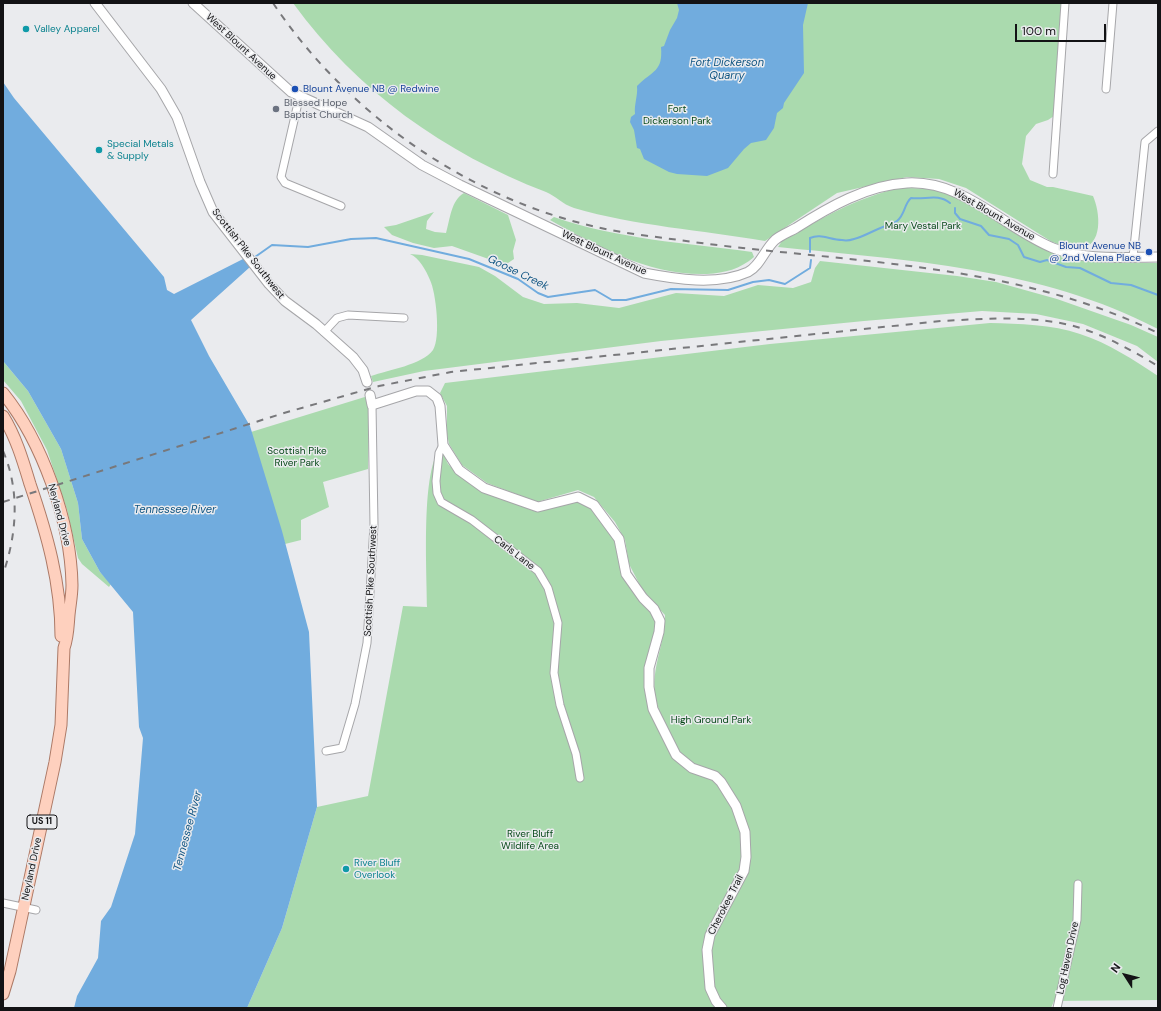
<!DOCTYPE html>
<html>
<head>
<meta charset="utf-8">
<style>
	body { margin:0 }
	#map { position:relative; width:1161px; height:1011px; overflow:hidden; background:#eaebee; font-family:"DM Sans",sans-serif }
	canvas { display:block }
	.frame { position:absolute; inset:0; border:4px solid #131315; pointer-events:none }
	.north { position:absolute; left:1105px; top:955px; width:40px; height:40px; -webkit-text-stroke:3px #eaebee; paint-order:stroke; rotate:306deg; font-size:11px; font-weight:700; line-height:16px; text-align:center; color:#131315 }
	.north::after { content:''; display:block; margin:auto; width:14px; height:18px; background:#131315; clip-path:polygon(50% 0,100% 100%,50% 72%,0 100%) }
	.scale { position:absolute; left:1015px; top:24px; width:91px; height:18px; box-sizing:border-box; border:2px solid #131315; border-top:0; padding-left:5px; font-size:12px; line-height:14px; white-space:nowrap; color:#131315; -webkit-text-stroke:3px #eaebee; paint-order:stroke }
</style>
</head>
<body>
<div id="map">
<canvas width="1161" height="1011"></canvas>
<div class="frame"></div>
<div class="north">N</div>
<div class="scale">100 m</div>
</div>
<script>
const c = document.querySelector('canvas').getContext('2d');
c.lineJoin = 'round';
function fillPath(path, color) {
  c.fillStyle = color;
  c.fill(path, 'evenodd');
}
function trace(path, color, width, dash) {
  c.strokeStyle = color;
  c.lineWidth = width;
  c.lineCap = dash ? 'butt' : 'round';
  c.setLineDash(dash || []);
  c.stroke(path);
}
function drawText(font, color, halo, rows, align = 'center') {
  c.font = font + ' "DM Sans",sans-serif';
  c.lineWidth = 3;
  c.setLineDash([]);
  c.textBaseline = 'middle';
  c.strokeStyle = halo;
  c.fillStyle = color;
  for (const [text, x, y, turn = 0] of rows) {
    c.save();
    c.translate(x, y);
    c.rotate((+turn || 0) * Math.PI / 180);
    c.textAlign = isNaN(turn) ? turn : align;
    if (halo) c.strokeText(text, 0, 0);
    c.fillText(text, 0, 0);
    c.restore();
  }
}
const green = new Path2D(`
	M 293,3 L 1063,3 L 1054,116 L 1048,120 L 1036,124 L 1026,136 L 1022,164 L 1030,180 L 1047,187 L 1053,187 L 1093,196 C 1100,212 1104,246 1079,249 C 1071,250 1059,244 1052,242 L 966,188 L 939,179 L 907,177 L 837,193 L 765,241 C 701,230 636,226 574,208 C 562,204 556,196 546,192 C 444,153 357,91 293,3 Z
	M 899,188 C 920,188 944,189 964,199 C 992,214 1015,236 1044,249 C 1079,265 1120,263 1158,263 L 1158,329 C 1042,268 906,260 778,247 L 782,241 C 820,219 856,198 899,188 Z
	M 464,193 L 508,215 L 516,240 L 513,251 L 514,259 L 508,263 L 497,262 L 452,246 L 434,248 L 413,243 L 392,235 L 384,227 L 396,225 L 434,212 L 427,221 L 426,229 L 435,232 L 446,233 C 450,220 451,200 464,193 Z
	M 554,217 C 617,239 686,243 752,252 L 754,257 C 740,269 725,273 707,274 C 649,276 599,247 550,220 Z
	M 410,254 L 422,255 L 479,267 L 495,276 L 523,297 L 544,304 L 577,303 L 619,308 L 676,293 L 724,296 L 758,285 L 793,288 L 811,282 L 815,268 L 820,261 L 957,276 L 996,282 L 1057,299 L 1131,325 L 1158,337 L 1158,362 L 1137,346 L 1083,324 L 1036,314 L 982,311 L 864,321 L 661,341 L 424,371 L 373,382 L 371,376 C 388,370 422,365 433,350 C 441,338 436,292 430,280 C 426,270 419,258 410,254 Z
	M 990,323 C 1019,324 1052,324 1080,334 C 1108,343 1134,360 1158,376 L 1158,1000 L 1054,1001 L 1051,1008 L 247,1008 L 282,928 L 317,807 L 368,796 L 403,606 L 427,607 C 427,572 421,476 439,450 L 442,451 L 448,464 L 452,468 L 459,470 L 484,488 L 538,507 L 578,497 L 594,505 L 619,539 L 626,574 L 643,598 L 654,609 L 660,621 L 659,632 L 649,668 L 649,687 L 653,709 L 658,718 L 661,714 C 644,678 665,651 665,615 L 644,593 L 629,564 L 625,540 L 615,522 L 594,497 L 578,490 L 537,502 L 487,483 L 462,465 L 449,444 L 447,434 L 447,406 L 440,393 L 445,383 L 770,344 Z
	M 3,361 L 28,391 L 61,449 L 78,503 L 82,539 L 100,572 L 111,584 L 109,587 L 82,564 L 78,558 L 67,510 L 47,450 L 21,401 L 3,380 Z
	M 368,396 L 369,405 L 368,469 L 323,482 L 329,507 L 301,520 L 301,540 L 285,544 L 251,432 Z`);
const water = new Path2D(`
	M 677,3 L 808,3 L 803,25 L 804,73 L 784,103 L 783,108 L 777,113 L 774,128 L 766,140 L 751,143 L 744,149 L 728,168 L 707,176 L 677,174 L 669,172 L 644,159 L 640,149 L 637,148 L 634,130 L 630,122 L 631,117 L 635,114 C 634,104 638,96 637,86 C 653,70 663,72 661,47 L 664,46 L 670,30 L 677,18 L 679,10 Z
	M 3,82 L 14,98 L 164,277 L 167,290 L 174,294 L 245,258 L 250,267 L 191,320 L 209,356 L 250,426 L 282,531 L 309,632 L 317,807 L 282,928 L 247,1008 L 74,1008 L 77,996 L 98,958 L 101,921 L 111,907 L 135,834 L 143,738 L 139,727 L 133,612 L 100,572 L 82,539 L 78,503 L 61,449 L 28,391 L 3,361 Z`);
const stream = new Path2D(`
	M 955,208 L 955,213 L 960,219 L 981,226 L 989,235 L 1009,239 L 1018,245 L 1024,257 L 1040,262 L 1047,260 L 1066,267 L 1080,268 L 1111,283 L 1131,285 L 1158,295
	M 810,252 L 810,238 C 821,233 830,240 842,240 C 846,241 851,240 854,239 C 866,236 877,228 889,225 C 891,224 895,223 897,221 C 905,215 904,204 911,198 C 925,200 938,193 950,203
	M 255,257 L 272,245 L 308,247 L 351,239 L 376,238 L 469,259 L 518,279 L 538,293 L 548,297 L 595,290 L 612,300 L 626,300 L 671,289 L 728,290 L 753,282 L 769,280 L 785,284 L 810,268 L 811,260`);
const minor = new Path2D(`
	M 1106,89 L 1113,3
	M 301,98 L 298,103 L 281,177 L 285,183 L 341,206
	M 1053,174 L 1065,3
	M 1133,257 L 1145,142 L 1158,131
	M 324,332 L 337,318 L 348,315 L 404,318
	M 443,445 L 439,453 L 436,481 L 437,493 L 441,502 L 472,520 L 538,571 L 548,588 L 558,623 L 554,673 L 560,705 L 576,754 L 580,778
	M 326,751 L 342,748 L 355,704 L 367,643 L 374,525 L 372,405
	M 3,903 L 36,910
	M 1057,1008 L 1077,920 L 1078,884`);
const tertiary = new Path2D(`
	M 95,3 L 161,89 L 177,117 L 200,182 L 213,212 L 269,284 L 285,301 L 316,324 L 353,357 L 363,370 L 367,382
	M 193,3 L 291,92 L 368,127 L 422,165 L 460,185 L 644,273 C 675,279 717,286 748,272 C 760,266 765,249 775,240 C 781,235 789,232 796,228 C 829,207 867,185 907,183 C 964,180 1004,228 1053,248 C 1086,261 1124,257 1158,257
	M 370,395 L 372,405 L 416,391 L 428,391 L 437,398 L 440,406 L 443,445 L 459,470 L 484,488 L 538,507 L 578,497 L 594,505 L 619,539 L 626,574 L 643,598 L 654,609 L 660,621 L 659,632 L 649,668 L 649,687 L 653,709 L 676,755 L 692,768 L 715,776 L 721,782 L 736,806 L 745,832 L 746,857 L 744,871 L 710,935 L 707,950 L 710,988 L 716,1001 L 722,1008`);
const primary = new Path2D(`
	M 3,393 C 42,441 71,522 72,585 C 72,595 70,605 69,615 C 68,627 68,637 64,648 L 61,725 L 55,762 L 10,971 L 3,994
	M 3,416 C 16,437 23,461 30,484 C 47,534 61,583 61,636`);
const rail = new Path2D(`
	M 273,3 C 346,112 464,196 592,226 C 620,233 650,236 679,240 C 839,263 1009,260 1158,333
	M 3,451 C 20,490 17,534 3,574
	M 3,502 L 284,413 L 379,386 L 451,372 L 941,321 C 979,319 1017,316 1054,322 C 1091,327 1126,347 1158,366`);
const markers = [
	[26,29,4,"#0f9aa8"],
	[295,89,4,"#1a4fb4"],
	[276,109,4,"#6b7280"],
	[99,150,4,"#0f9aa8"],
	[1149,252,4,"#1a4fb4"],
	[346,869,4,"#0f9aa8"]
];
const shields = [
	[42,822,30]
];
const shieldNames = [
	["US 11",42,822]
];
const cultureNames = [
	["Valley Apparel",34,29],
	["Special Metals",107,144],
	["& Supply",107,156],
	["River Bluff",354,863],
	["Overlook",354,875]
];
const streetNames = [
	["West Blount Avenue",241,47,43],
	["West Blount Avenue",994,215,30],
	["West Blount Avenue",604,253,25],
	["Scottish Pike Southwest",248,254,52],
	["Neyland Drive",59,515,75],
	["Carls Lane",514,553,38],
	["Scottish Pike Southwest",371,581,-87],
	["Neyland Drive",32,869,-78],
	["Cherokee Trail",726,905,-63],
	["Log Haven Drive",1068,958,-78]
];
const transitNames = [
	["Blount Avenue NB @ Redwine",303,89],
	["Blount Avenue NB",1141,246,"right"],
	["@ 2nd Volena Place",1141,258,"right"]
];
const worshipNames = [
	["Blessed Hope",284,103],
	["Baptist Church",284,115]
];
const parkNames = [
	["Fort",677,109],
	["Dickerson Park",677,121],
	["Mary Vestal Park",923,226],
	["Scottish Pike",297,451],
	["River Park",297,463],
	["High Ground Park",711,720],
	["River Bluff",530,834],
	["Wildlife Area",530,846]
];
const waterNames = [
	["Fort Dickerson",727,63],
	["Quarry",727,76],
	["Goose Creek",518,273,26],
	["Tennessee River",175,510],
	["Tennessee River",188,831,-75]
];
fillPath(green, '#aadaae');
fillPath(water, '#71acde');
trace(stream, '#71acde', 2);
trace(minor, '#a6a6a9', 9);
trace(tertiary, '#a6a6a9', 11);
trace(primary, '#ac7966', 13);
trace(minor, '#fff', 7);
trace(tertiary, '#fff', 9);
trace(primary, '#fed0be', 11);
trace(rail, '#78787b', 2, [7, 7]);
for (const [x, y, r, color] of markers) {
  const dot = new Path2D();
  dot.arc(x, y, r, 0, 2 * Math.PI);
  c.fillStyle = color;
  c.fill(dot);
  trace(dot, '#eaebee', 1.5);
}
for (const [x, y, w] of shields) {
  const box = new Path2D();
  box.roundRect(x - w / 2, y - 7, w, 14, 3);
  c.fillStyle = '#eaebee';
  c.fill(box);
  trace(box, '#131315', 1);
}
drawText('bold 9px', '#131315', null, shieldNames);
drawText('10px', '#0d838f', '#eaebee', cultureNames, 'left');
drawText('10px', '#131315', '#eaebee', streetNames);
drawText('10px', '#164399', '#eaebee', transitNames, 'left');
drawText('10px', '#5b616d', '#eaebee', worshipNames, 'left');
drawText('10px', '#074919', '#eaebee', parkNames);
drawText('italic 11px', '#105583', '#eaebee', waterNames);
</script>
</body>
</html>
